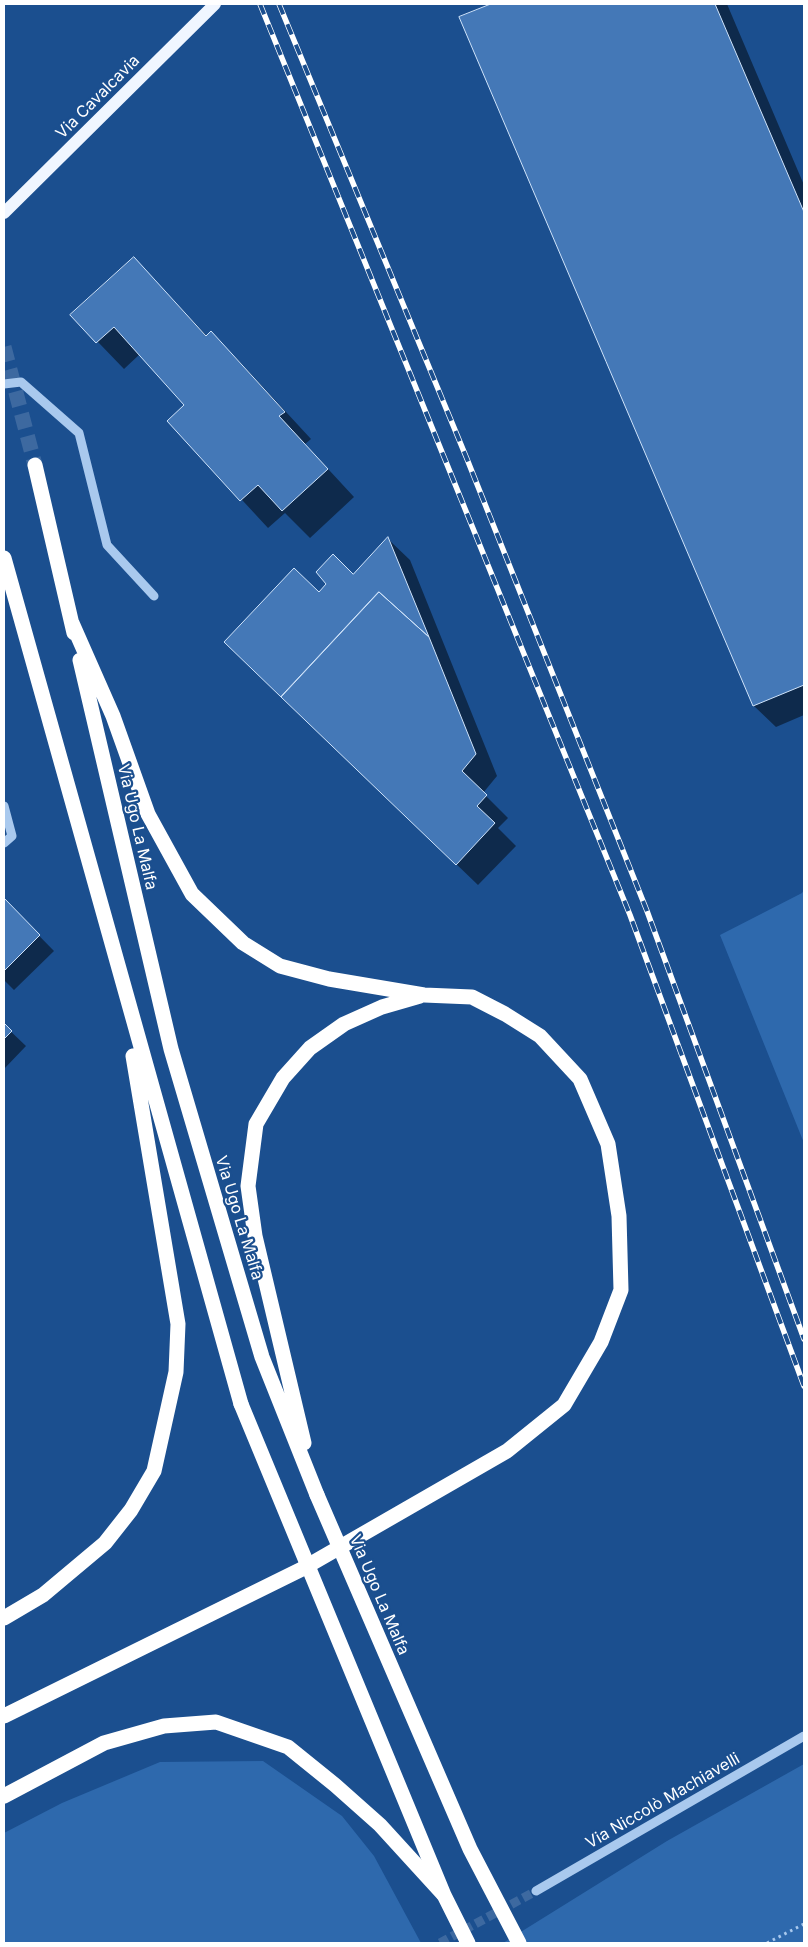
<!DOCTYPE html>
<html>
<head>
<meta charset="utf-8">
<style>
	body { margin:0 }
	#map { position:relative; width:808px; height:1947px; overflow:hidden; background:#1b4f8f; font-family:Inter,sans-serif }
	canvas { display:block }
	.frame { position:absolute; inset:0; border:5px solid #fff; pointer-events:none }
</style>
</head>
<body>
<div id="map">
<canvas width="808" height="1947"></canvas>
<div class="frame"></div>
</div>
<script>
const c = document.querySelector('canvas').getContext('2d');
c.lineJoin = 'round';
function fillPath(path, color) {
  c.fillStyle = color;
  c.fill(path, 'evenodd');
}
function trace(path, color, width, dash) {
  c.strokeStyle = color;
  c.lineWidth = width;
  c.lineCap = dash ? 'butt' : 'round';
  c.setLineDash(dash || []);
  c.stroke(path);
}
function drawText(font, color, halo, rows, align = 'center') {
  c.font = font + ' Inter,sans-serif';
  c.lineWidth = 4.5;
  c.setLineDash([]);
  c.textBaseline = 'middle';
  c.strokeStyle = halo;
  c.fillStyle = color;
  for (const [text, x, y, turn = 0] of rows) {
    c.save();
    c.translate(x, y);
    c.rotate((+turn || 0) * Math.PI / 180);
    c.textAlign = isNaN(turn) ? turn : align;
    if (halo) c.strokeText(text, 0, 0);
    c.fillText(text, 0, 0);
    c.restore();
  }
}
const green = new Path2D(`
	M 804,890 L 804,1143 L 720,935 L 802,893 Z
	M 263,1761 L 342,1816 L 374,1856 L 421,1943 L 4,1943 L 4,1833 L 62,1803 L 160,1762 Z
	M 804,1764 L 804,1943 L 503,1943 L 667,1841 Z`);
const shadow = new Path2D(`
	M 494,4 L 727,4 L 804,185 L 804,715 L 776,727 L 754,706 L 461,18 Z
	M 134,259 L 207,336 L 211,333 L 238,360 L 311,439 L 305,444 L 354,497 L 310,538 L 285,513 L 268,528 L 169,421 L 186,405 L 140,354 L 124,369 L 72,315 Z
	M 388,539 L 410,560 L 497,776 L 483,793 L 508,818 L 498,828 L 516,846 L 478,885 L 247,663 L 319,594 L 353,575 Z
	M 4,900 L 54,951 L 14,990 L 4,980 Z
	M 4,1025 L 26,1046 L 4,1069 Z`);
const building = new Path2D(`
	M 491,4 L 715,4 L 804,212 L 804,685 L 753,706 L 459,17 Z
	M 134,257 L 206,336 L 211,331 L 285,412 L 279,416 L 328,469 L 282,511 L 258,485 L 240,501 L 167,421 L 184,405 L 114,327 L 96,343 L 70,315 Z
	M 388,537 L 429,637 L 379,592 L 281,697 L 224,642 L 294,568 L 319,592 L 326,584 L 316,572 L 333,554 L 353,574 Z
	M 379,592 L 429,637 L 476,754 L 462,771 L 487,795 L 477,806 L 495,823 L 456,865 L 281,697 Z
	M 4,898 L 40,935 L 4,971 Z
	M 4,1023 L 12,1031 L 4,1039 Z`);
const minorTunnel = new Path2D(`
	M 440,1943 L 536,1891`);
const highwayTunnel = new Path2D(`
	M 4,347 L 35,465`);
const path = new Path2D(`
	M 767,1943 L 804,1924`);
const minor = new Path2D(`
	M 4,384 L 21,382 L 79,433 L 107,545 L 154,596
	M 4,806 L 12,836 L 4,843
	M 536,1891 L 804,1736`);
const major = new Path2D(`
	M 4,213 L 215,4`);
const highway = new Path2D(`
	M 35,465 L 74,633
	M 4,558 L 241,1404
	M 80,660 L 171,1049 L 262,1357 L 317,1495
	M 304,1443 L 255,1236 L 248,1186 L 256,1124 L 283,1078 L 310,1048 L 344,1024 L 382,1007 L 420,996
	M 4,1618 L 43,1595 L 105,1543 L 131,1510 L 154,1471 L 176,1372 L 178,1324 L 133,1056
	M 4,1716 L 302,1569 L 507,1451 L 564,1405 L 601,1342 L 621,1290 L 619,1216 L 608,1144 L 580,1079 L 540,1036 L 505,1014 L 472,997 L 424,995 L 329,979 L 280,966 L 243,943 L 192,894 L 148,814 L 113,716 L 72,623
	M 4,1796 L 104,1743 L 164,1726 L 216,1722 L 288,1747 L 335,1785 L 380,1825 L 443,1894`);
const rail = new Path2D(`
	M 260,4 L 630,915 L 804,1386
	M 279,4 L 467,459 L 647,911 L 804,1339`);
const highwayBridge = new Path2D(`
	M 241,1404 L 444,1895 L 468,1943
	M 317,1495 L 470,1849 L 519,1943`);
const streetNames = [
	["Via Cavalcavia",98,97,-45],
	["Via Ugo La Malfa",137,827,77],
	["Via Ugo La Malfa",239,1218,73],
	["Via Ugo La Malfa",379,1595,67],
	["Via Niccolò Machiavelli",663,1801,-30]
];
fillPath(green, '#2e69ad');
fillPath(shadow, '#0007');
fillPath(building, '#4478b7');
trace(building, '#cfe3fa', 1);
trace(minorTunnel, '#3d69a0', 9, [9, 4.5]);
trace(highwayTunnel, '#3d69a0', 15, [15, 8]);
trace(path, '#a9c9ee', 3, [2.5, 4]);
trace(minor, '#a9c9ee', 9);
trace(major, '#f0f6ff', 12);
trace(highway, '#fff', 15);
trace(rail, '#fff', 5.5);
trace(rail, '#1b4f8f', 4, [11]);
trace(highwayBridge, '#fff', 15);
drawText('16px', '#fff', '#1b4f8f', streetNames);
</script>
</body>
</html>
